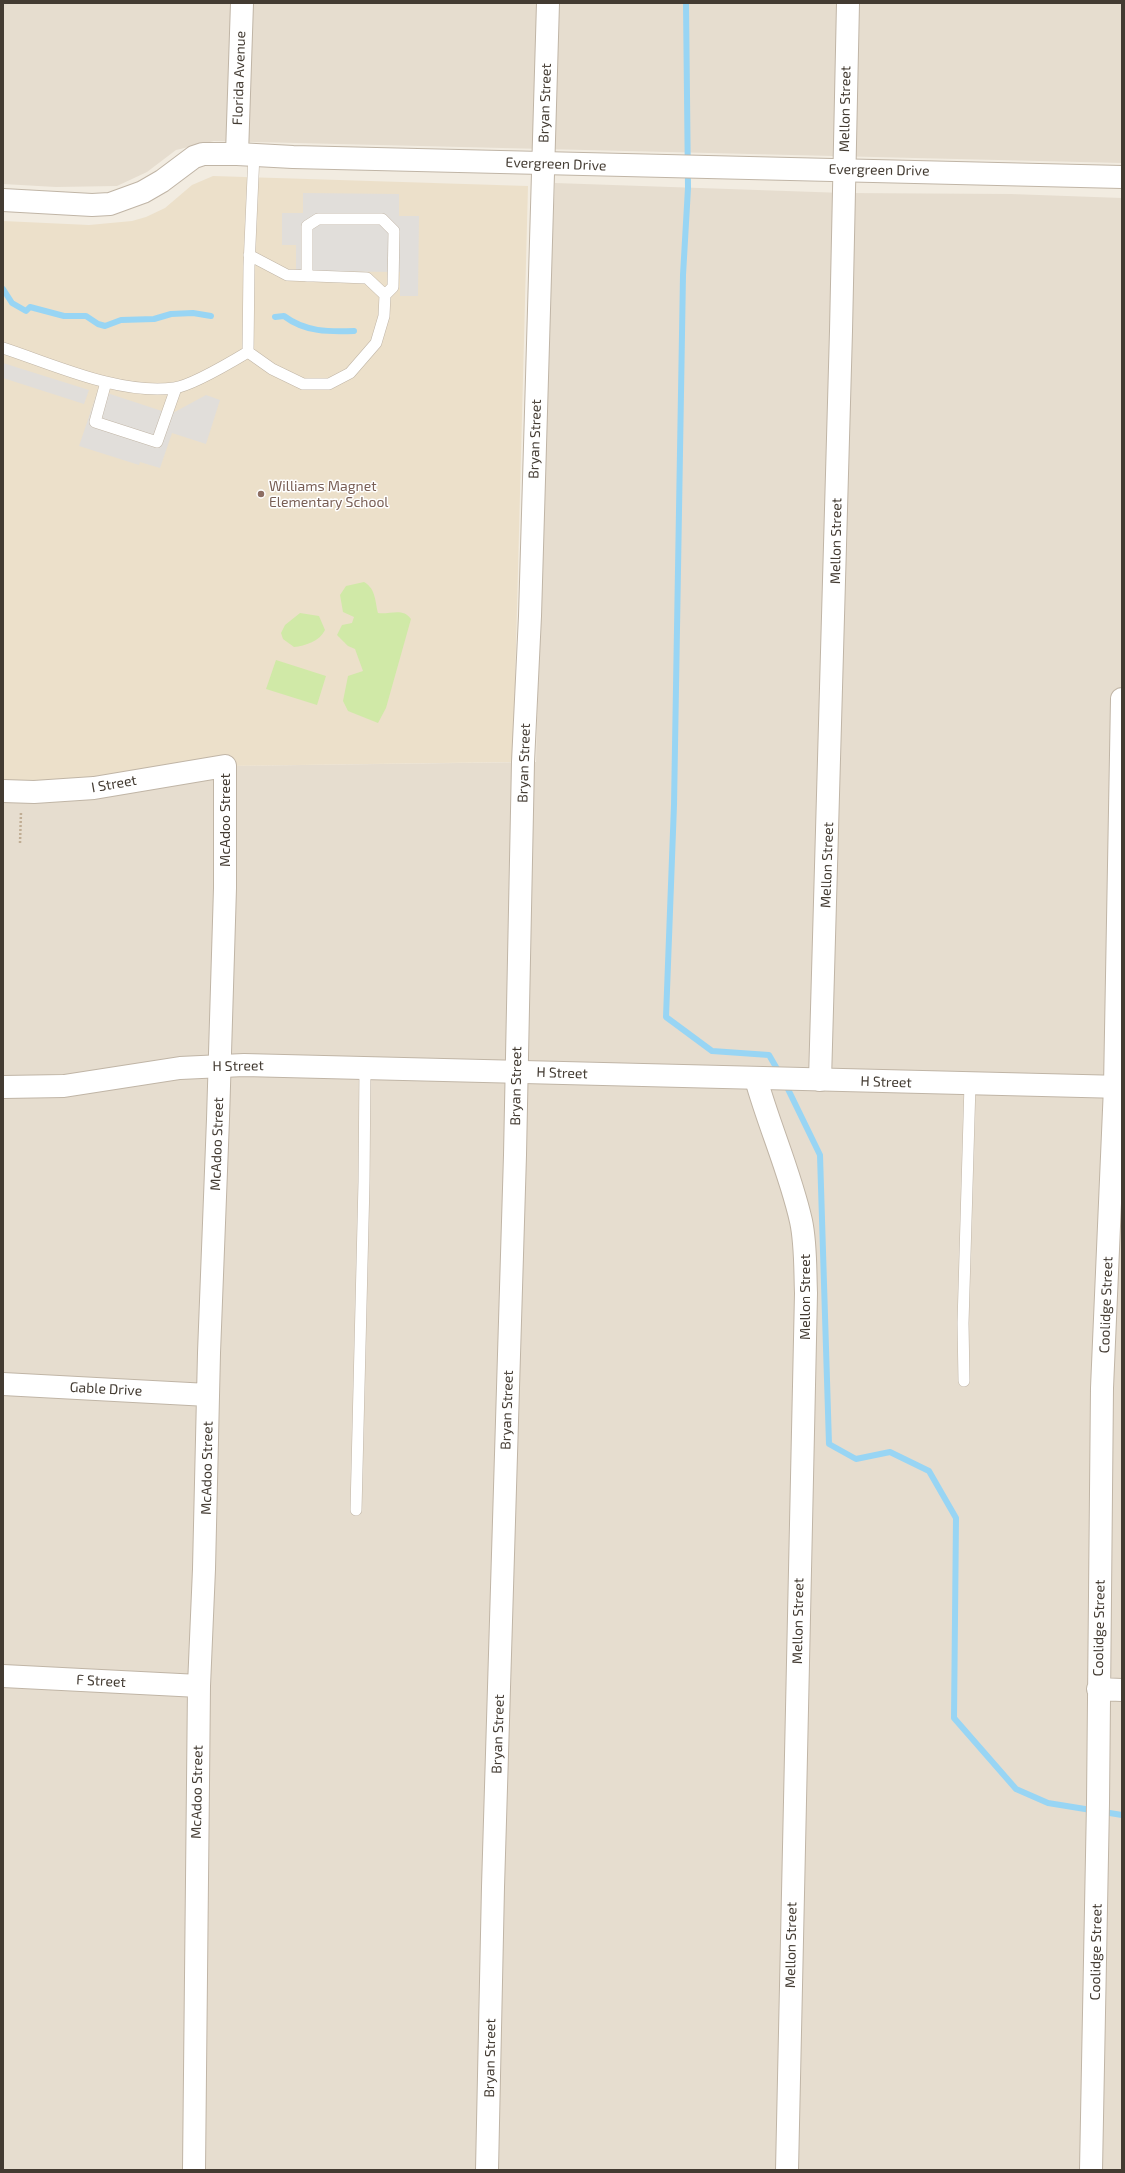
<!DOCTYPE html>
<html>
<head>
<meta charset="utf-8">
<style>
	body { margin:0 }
	#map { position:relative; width:1125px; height:2173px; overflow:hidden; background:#f2ece1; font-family:"Exo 2",sans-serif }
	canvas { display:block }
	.frame { position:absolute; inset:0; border:4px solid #433b32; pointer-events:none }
</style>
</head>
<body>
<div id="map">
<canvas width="1125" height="2173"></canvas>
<div class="frame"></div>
</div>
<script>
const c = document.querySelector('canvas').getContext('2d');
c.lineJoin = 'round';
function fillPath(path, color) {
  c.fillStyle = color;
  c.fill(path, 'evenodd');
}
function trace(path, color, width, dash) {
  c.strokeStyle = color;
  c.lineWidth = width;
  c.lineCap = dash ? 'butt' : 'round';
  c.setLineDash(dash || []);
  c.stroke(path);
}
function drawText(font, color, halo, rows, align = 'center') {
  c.font = font + ' "Exo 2",sans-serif';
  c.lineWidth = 3;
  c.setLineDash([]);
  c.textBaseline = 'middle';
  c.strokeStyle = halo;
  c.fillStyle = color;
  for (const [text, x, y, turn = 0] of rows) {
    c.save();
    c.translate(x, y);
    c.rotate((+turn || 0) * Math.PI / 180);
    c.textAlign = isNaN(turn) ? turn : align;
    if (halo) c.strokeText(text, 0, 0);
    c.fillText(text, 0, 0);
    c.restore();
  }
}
const residential = new Path2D(`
	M 3,3 L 1122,3 L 1122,163 L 214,141 L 176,150 L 147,172 L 117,186 L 56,187 L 3,184 Z
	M 555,183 L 844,193 L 1011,194 L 1122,198 L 1122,2170 L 3,2170 L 3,791 L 225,766 L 536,762 L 547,350 Z`);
const education = new Path2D(`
	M 213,176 L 528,186 L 513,762 L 225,766 L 3,788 L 3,221 L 89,225 L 132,221 L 146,217 L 165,208 L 192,185 Z`);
const green = new Path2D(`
	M 364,582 C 376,589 375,601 378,613 C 389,615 403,607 411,619 L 386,708 L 378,723 L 348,711 L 343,701 L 348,676 L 363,671 L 355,649 L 348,646 L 337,635 L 342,625 L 352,623 L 354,617 L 343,612 L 340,595 L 346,586 Z
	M 300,613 L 319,616 L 325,630 C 320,641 305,646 294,647 L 283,639 L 281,633 L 285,625 Z
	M 276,660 L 326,676 L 317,705 L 266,689 Z`);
const parking = new Path2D(`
	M 303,193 L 399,194 L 399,216 L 419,216 L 418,296 L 400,296 L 400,272 L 296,271 L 296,245 L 282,245 L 282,213 L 303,213 Z
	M 3,363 L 89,390 L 84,404 L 3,378 Z
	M 98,390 L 171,414 L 206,395 L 220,400 L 206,444 L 172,433 L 160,468 L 140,462 L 139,465 L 79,446 Z`);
const stream = new Path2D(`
	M 686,3 L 688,188 L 683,275 L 674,805 L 666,1017 L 712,1051 L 769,1055 L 780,1074
	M 3,289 L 12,303 L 26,311 L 30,307 L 64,316 L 86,316 L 98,324 L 105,326 L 121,320 L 154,319 L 171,314 L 193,313 L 211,316
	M 275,317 L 284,316 C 305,332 329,332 354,331
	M 785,1083 L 820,1155 L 829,1444 L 856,1459 L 890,1452 L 929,1471 L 956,1518 L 954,1718 L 1016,1789 L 1048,1803 L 1122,1815`);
const path = new Path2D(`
	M 20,843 L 21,812`);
const service = new Path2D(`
	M 307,276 L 307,226 L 318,219 L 382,219 L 394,231 L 393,287 L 385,295
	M 3,348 C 55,365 119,395 174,388 C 191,386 233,361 248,352
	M 248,352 L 272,369 L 303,384 L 329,384 L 350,373 L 376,343 L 384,316 L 385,295 L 367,278 L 287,275 L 249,255
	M 248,352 L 249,266 L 254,154
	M 106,382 L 95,422 L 157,442 L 176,388
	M 964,1381 L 963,1323 L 970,1084
	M 356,1510 L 364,1182 L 365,1068`);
const minor = new Path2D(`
	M 237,154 L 242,3
	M 3,791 L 34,792 L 94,788 L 225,766 L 225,888 L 218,1119 L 209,1353 L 204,1569 L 199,1686 L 194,2170
	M 756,1079 C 769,1126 790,1172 801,1221 C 806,1244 805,1269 806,1293 L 787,2170
	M 820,1080 L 841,331 L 848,3
	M 3,1384 L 208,1395
	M 3,1676 L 199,1686
	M 1098,1689 L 1122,1690
	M 487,2170 L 493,1887 L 515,1155 L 523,762 L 530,616 L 548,3
	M 1091,2170 L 1098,1803 L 1102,1388 L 1115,1087 L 1122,699`);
const tertiary = new Path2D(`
	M 3,200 L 92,205 L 110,204 L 143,192 L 162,181 L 194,157 L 203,154 L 237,154 L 293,157 L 1122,177
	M 3,1087 L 64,1086 L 180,1068 L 244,1065 L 1122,1087`);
const markers = [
	[261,494,4,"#8d6e63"]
];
const streetNames = [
	["Florida Avenue",239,78,-88],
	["Bryan Street",545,103,-88],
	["Mellon Street",845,109,-89],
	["Evergreen Drive",556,164,2],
	["Evergreen Drive",879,170,1],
	["Bryan Street",535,439,-88],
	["Mellon Street",836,541,-89],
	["Bryan Street",524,763,-88],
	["I Street",114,784,-10],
	["McAdoo Street",225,820,-90],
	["Mellon Street",827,865,-88],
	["H Street",238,1066,-1],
	["H Street",562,1073,2],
	["H Street",886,1082,2],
	["Bryan Street",516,1086,-89],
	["McAdoo Street",217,1144,-88],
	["Mellon Street",805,1297,-90],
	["Coolidge Street",1106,1305,-88],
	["Gable Drive",106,1389,3],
	["Bryan Street",507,1410,-88],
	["McAdoo Street",207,1468,-89],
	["Mellon Street",798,1621,-89],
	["Coolidge Street",1099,1628,-89],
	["F Street",101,1681,3],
	["Bryan Street",498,1734,-88],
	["McAdoo Street",197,1792,-89],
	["Mellon Street",791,1945,-89],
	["Coolidge Street",1096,1952,-89],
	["Bryan Street",490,2058,-89]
];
const educationNames = [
	["Williams Magnet",269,486],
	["Elementary School",269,502]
];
fillPath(residential, '#e6ddcf');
fillPath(education, '#ece0ca');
fillPath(green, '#d0e9a7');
fillPath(parking, '#e1deda');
trace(stream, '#98d5f4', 6);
trace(service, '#c0b5a6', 12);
trace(minor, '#c0b5a6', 24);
trace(tertiary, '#c0b5a6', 24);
trace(path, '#c0ad94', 2.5, [2, 2]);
trace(service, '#fff', 11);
trace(minor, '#fff', 22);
trace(tertiary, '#fff', 22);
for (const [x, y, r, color] of markers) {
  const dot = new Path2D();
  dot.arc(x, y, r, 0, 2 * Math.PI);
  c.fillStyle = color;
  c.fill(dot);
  trace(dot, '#fff', 1.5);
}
drawText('14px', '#433b32', '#fff', streetNames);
drawText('14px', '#785e54', '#fff', educationNames, 'left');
</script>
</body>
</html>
